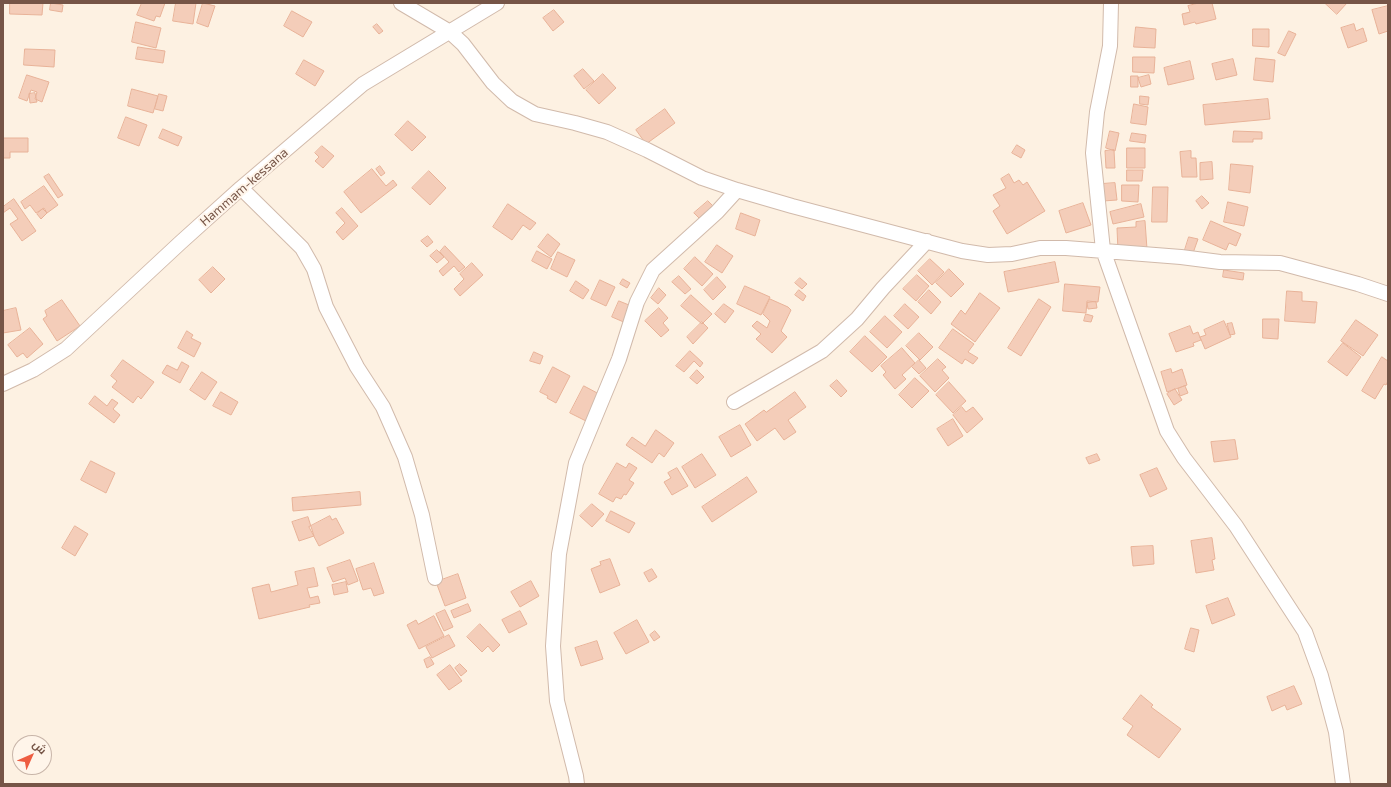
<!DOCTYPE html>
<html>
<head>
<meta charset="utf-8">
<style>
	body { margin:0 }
	#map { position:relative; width:1391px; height:787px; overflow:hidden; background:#fdf1e2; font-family:"Exo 2",Cairo,sans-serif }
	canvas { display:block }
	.frame { position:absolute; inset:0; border:4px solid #765547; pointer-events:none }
	.north { position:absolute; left:12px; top:735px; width:40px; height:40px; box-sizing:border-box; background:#fff5ea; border:1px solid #c8b5a9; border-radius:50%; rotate:45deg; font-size:11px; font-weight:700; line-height:16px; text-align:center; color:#765547 }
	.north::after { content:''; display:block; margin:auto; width:14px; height:18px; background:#ee5d41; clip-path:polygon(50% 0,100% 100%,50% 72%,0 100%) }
</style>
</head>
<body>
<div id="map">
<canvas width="1391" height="787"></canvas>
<div class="frame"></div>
<div class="north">ش</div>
</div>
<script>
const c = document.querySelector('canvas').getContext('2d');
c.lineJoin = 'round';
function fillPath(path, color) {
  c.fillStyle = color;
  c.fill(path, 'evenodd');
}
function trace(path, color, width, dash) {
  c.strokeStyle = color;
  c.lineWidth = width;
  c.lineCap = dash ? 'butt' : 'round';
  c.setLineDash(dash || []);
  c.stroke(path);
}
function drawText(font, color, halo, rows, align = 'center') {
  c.font = font + ' "Exo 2",sans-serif';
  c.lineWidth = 4;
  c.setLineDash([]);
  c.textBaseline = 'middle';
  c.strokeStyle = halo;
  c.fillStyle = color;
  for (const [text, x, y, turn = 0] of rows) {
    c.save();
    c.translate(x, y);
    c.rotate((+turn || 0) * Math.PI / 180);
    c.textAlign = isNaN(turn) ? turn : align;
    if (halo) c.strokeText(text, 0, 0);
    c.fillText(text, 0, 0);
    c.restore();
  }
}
const building = new Path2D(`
	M 10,3 L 43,3 L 42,15 L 10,14 Z
	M 51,3 L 63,5 L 62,12 L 50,10 Z
	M 142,3 L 165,3 L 160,17 L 156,16 L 154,21 L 137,15 Z
	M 176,3 L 196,3 L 193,24 L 173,21 Z
	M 203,3 L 215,6 L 208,27 L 197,23 Z
	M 1199,3 L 1212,3 L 1216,19 L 1196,24 L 1195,22 L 1184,25 L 1182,14 L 1190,12 L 1188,6 Z
	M 1325,3 L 1347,3 L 1337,14 Z
	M 1388,6 L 1388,31 L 1379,34 L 1372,10 Z
	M 554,10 L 564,22 L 553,31 L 543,18 Z
	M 292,11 L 312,22 L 303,37 L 284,26 Z
	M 136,22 L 161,28 L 156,48 L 132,42 Z
	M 377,24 L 383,31 L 379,34 L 373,27 Z
	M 1354,24 L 1356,31 L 1363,28 L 1367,41 L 1348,48 L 1341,28 Z
	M 1136,27 L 1156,29 L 1155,48 L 1134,47 Z
	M 1253,29 L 1269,29 L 1269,47 L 1253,46 Z
	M 1289,31 L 1296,34 L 1285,56 L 1278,53 Z
	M 138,47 L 165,51 L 163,63 L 136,59 Z
	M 25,49 L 55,50 L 54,67 L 24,65 Z
	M 1133,57 L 1155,57 L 1154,73 L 1133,72 Z
	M 1256,58 L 1275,60 L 1273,82 L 1254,80 Z
	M 1233,59 L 1237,75 L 1216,80 L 1212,64 Z
	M 304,60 L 324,71 L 315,86 L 296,74 Z
	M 1190,61 L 1194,79 L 1168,85 L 1164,68 Z
	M 583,69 L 594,81 L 584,89 L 574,76 Z
	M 603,74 L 616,88 L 599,104 L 586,90 Z
	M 27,75 L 49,82 L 42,102 L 35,99 L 37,92 L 31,90 L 27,101 L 19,98 Z
	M 1149,75 L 1151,84 L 1141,87 L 1138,78 Z
	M 1131,76 L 1138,76 L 1138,87 L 1131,87 Z
	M 132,89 L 158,96 L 153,113 L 128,106 Z
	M 35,93 L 37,102 L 30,103 L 29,94 Z
	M 159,94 L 167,96 L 163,111 L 155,109 Z
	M 1140,96 L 1149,97 L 1148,105 L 1140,104 Z
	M 1268,99 L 1270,119 L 1205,125 L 1203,105 Z
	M 1134,104 L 1148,107 L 1146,125 L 1131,123 Z
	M 665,109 L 675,123 L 646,144 L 636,130 Z
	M 126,117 L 147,125 L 139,146 L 118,138 Z
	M 408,121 L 426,137 L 412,151 L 395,135 Z
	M 163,129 L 182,137 L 178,146 L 159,138 Z
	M 1110,131 L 1119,133 L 1115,151 L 1106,148 Z
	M 1234,131 L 1262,132 L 1262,139 L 1253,139 L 1253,142 L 1233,142 Z
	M 1132,133 L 1146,135 L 1145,143 L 1130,141 Z
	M 3,138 L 28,138 L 28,152 L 10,152 L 10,158 L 3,158 Z
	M 1017,145 L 1025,150 L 1021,158 L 1012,153 Z
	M 322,146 L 334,156 L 323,168 L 315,161 L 319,157 L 315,153 Z
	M 1127,148 L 1145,148 L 1145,168 L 1127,168 Z
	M 1114,150 L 1115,168 L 1106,168 L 1105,151 Z
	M 1191,151 L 1191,158 L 1196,158 L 1197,177 L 1182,177 L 1180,152 Z
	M 1212,162 L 1213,179 L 1200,180 L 1200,163 Z
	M 1231,164 L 1253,166 L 1250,193 L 1229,190 Z
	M 380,166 L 385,173 L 381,176 L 376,169 Z
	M 372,169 L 386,186 L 393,180 L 397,185 L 361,213 L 344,192 Z
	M 1127,170 L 1143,170 L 1142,181 L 1127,181 Z
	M 429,171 L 446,188 L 430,205 L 412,188 Z
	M 49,174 L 63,195 L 58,198 L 44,177 Z
	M 1009,174 L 1014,183 L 1019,180 L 1023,185 L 1027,182 L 1045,211 L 1007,234 L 993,211 L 1000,206 L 993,195 L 1006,188 L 1001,179 Z
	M 1115,183 L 1117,200 L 1103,201 L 1102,184 Z
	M 1122,185 L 1139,185 L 1138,202 L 1122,201 Z
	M 44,186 L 58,205 L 47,213 L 44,208 L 36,213 L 30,205 L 25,209 L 21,202 Z
	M 1153,187 L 1168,187 L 1167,222 L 1152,222 Z
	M 1202,196 L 1209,203 L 1202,209 L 1196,201 Z
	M 14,199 L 36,231 L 22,241 L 10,224 L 18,219 L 10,208 L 3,213 L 3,207 Z
	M 708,201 L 713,206 L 699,218 L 694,213 Z
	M 1228,202 L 1248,207 L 1244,226 L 1224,222 Z
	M 1083,203 L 1091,225 L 1066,233 L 1059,211 Z
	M 508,204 L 536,223 L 530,230 L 523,225 L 512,240 L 493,227 Z
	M 1141,204 L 1144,217 L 1113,224 L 1110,212 Z
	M 342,208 L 358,226 L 343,240 L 336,232 L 345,223 L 336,213 Z
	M 43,209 L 47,213 L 41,219 L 37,214 Z
	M 741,213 L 760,220 L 755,236 L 736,229 Z
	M 1145,221 L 1147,249 L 1118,251 L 1117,228 L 1136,227 L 1136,222 Z
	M 1211,221 L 1241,234 L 1236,246 L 1229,243 L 1226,250 L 1203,240 Z
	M 548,234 L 560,244 L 551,257 L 538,247 Z
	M 428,236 L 433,242 L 427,247 L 421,241 Z
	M 1189,237 L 1198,239 L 1192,256 L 1184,253 Z
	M 717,245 L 733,256 L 722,273 L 705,262 Z
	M 445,246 L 465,267 L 459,272 L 454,266 L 443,276 L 439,271 L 449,262 L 440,252 Z
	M 437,250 L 444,257 L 437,263 L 430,256 Z
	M 537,251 L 552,259 L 547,269 L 532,261 Z
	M 558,252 L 575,260 L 567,277 L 551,269 Z
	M 695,257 L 713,274 L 702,286 L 684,269 Z
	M 930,259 L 944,272 L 932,285 L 918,271 Z
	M 1055,262 L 1059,282 L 1008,292 L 1004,272 Z
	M 472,263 L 483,275 L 460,296 L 454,289 L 464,279 L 460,274 Z
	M 213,267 L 225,279 L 211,293 L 199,280 Z
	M 949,269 L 964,284 L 951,297 L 936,283 Z
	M 1224,270 L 1244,273 L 1243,280 L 1223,277 Z
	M 917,275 L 929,286 L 916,301 L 903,289 Z
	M 679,276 L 691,289 L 685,294 L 672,282 Z
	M 717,277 L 726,287 L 713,300 L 704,290 Z
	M 800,278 L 807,284 L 802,289 L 795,283 Z
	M 623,279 L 630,283 L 627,288 L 620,284 Z
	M 600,280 L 615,287 L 606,306 L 591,299 Z
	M 576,281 L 589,290 L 583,299 L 570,291 Z
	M 1065,284 L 1100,287 L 1098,302 L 1087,301 L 1086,313 L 1063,311 Z
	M 745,286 L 770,297 L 761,315 L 737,304 Z
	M 659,288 L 666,295 L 658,304 L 651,298 Z
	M 799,290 L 806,296 L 803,301 L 795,295 Z
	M 929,290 L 941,302 L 931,314 L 918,302 Z
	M 1287,291 L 1302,292 L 1302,301 L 1317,302 L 1315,323 L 1285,321 Z
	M 980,293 L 1000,308 L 975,342 L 951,324 L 961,310 L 965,314 Z
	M 691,295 L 712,314 L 702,324 L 681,306 Z
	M 770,299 L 788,307 L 791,310 L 781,331 L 787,337 L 772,353 L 756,339 L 761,334 L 752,326 L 757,321 L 767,328 L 770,321 L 763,314 Z
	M 1039,299 L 1051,307 L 1021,356 L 1008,348 Z
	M 62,300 L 80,326 L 57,341 L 43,319 L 47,316 L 45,311 Z
	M 619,301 L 634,307 L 626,323 L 612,317 Z
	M 1096,302 L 1097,308 L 1088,309 L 1087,303 Z
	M 724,304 L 734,311 L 725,323 L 715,314 Z
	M 905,304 L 919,317 L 908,329 L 894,316 Z
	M 16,308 L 21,330 L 3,333 L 3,311 Z
	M 659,308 L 668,318 L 663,323 L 669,330 L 661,337 L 645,321 Z
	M 1086,314 L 1093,316 L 1091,322 L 1084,321 Z
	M 885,316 L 902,332 L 887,348 L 870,332 Z
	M 1263,319 L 1279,319 L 1278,339 L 1263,338 Z
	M 1356,320 L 1378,335 L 1363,356 L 1341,341 Z
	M 1224,321 L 1231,337 L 1205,349 L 1200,337 L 1206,335 L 1204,330 Z
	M 702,322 L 708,328 L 693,344 L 687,337 Z
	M 1232,323 L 1235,334 L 1230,335 L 1227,324 Z
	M 1190,326 L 1193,334 L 1198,332 L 1201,340 L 1193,343 L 1194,346 L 1176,352 L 1169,334 Z
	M 30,328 L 43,344 L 27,358 L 23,353 L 17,357 L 8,345 Z
	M 953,329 L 974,344 L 968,352 L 978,358 L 973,364 L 965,359 L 962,364 L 939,348 Z
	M 187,331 L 193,335 L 191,338 L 201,343 L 194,357 L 178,348 Z
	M 919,333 L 933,347 L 920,360 L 906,346 Z
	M 865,336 L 887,357 L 872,372 L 850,352 Z
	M 1343,343 L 1361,357 L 1347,376 L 1328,362 Z
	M 902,348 L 915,363 L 902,375 L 906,379 L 895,389 L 883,375 L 886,372 L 881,366 Z
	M 690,351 L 703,363 L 700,367 L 694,361 L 684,372 L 676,366 Z
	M 534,352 L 543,356 L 540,364 L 530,361 Z
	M 1382,357 L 1388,361 L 1388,381 L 1386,385 L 1384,384 L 1375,399 L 1362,391 Z
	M 938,359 L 946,367 L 942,370 L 949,378 L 935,392 L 920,376 Z
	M 123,360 L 154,382 L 141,399 L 138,396 L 133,403 L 112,387 L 117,381 L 111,376 Z
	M 919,360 L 926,368 L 919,374 L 912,367 Z
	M 182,362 L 189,366 L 180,383 L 162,373 L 167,365 L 177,370 Z
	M 553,367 L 570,376 L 556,403 L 547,398 L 548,396 L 540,392 Z
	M 1171,369 L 1172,373 L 1182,369 L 1187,385 L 1167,392 L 1161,372 Z
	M 697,370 L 704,377 L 697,384 L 690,378 Z
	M 202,372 L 217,382 L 205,400 L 190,390 Z
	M 915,378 L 929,391 L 912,408 L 899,395 Z
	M 837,380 L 847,391 L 841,397 L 830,386 Z
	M 949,382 L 966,401 L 953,413 L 936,395 Z
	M 584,386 L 601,395 L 590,423 L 570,413 Z
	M 1185,386 L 1188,393 L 1180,396 L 1178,389 Z
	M 1175,389 L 1182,400 L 1174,405 L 1167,394 Z
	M 221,392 L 238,402 L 231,415 L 213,406 Z
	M 795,392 L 806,407 L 788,420 L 796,432 L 784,440 L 775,428 L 757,441 L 745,424 L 764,410 L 766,412 Z
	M 95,396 L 107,406 L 112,399 L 118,403 L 113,409 L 120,415 L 114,423 L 89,404 Z
	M 962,407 L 966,412 L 973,407 L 983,419 L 967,433 L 953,415 Z
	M 953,419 L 963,436 L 948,446 L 937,429 Z
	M 740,425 L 751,445 L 731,457 L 719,437 Z
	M 656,430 L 674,443 L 664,457 L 659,453 L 652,463 L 626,445 L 632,437 L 645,446 Z
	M 1235,440 L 1238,459 L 1214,462 L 1211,442 Z
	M 702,454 L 716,475 L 695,488 L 682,467 Z
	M 1097,454 L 1100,460 L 1089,464 L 1086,458 Z
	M 91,461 L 115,473 L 106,493 L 81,480 Z
	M 617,463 L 626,468 L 629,463 L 637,468 L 629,480 L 634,483 L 626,495 L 624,494 L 621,499 L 616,497 L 613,502 L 599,494 Z
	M 677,468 L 688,486 L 672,495 L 664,482 L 671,478 L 668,473 Z
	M 1157,468 L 1167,489 L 1150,497 L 1140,475 Z
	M 747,477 L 757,492 L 712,522 L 702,507 Z
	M 360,492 L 361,505 L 293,511 L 292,498 Z
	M 592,504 L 604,514 L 592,527 L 580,516 Z
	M 611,511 L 635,523 L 629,533 L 606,521 Z
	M 330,516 L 332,520 L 336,518 L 344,533 L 319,546 L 309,527 Z
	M 308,517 L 314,536 L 299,541 L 292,522 Z
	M 75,526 L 88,534 L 75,556 L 62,548 Z
	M 1212,538 L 1215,559 L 1212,560 L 1214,570 L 1196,573 L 1191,541 Z
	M 1153,546 L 1154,564 L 1133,566 L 1131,547 Z
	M 610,559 L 620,585 L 600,593 L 591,569 L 601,565 L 600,562 Z
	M 350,560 L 358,581 L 348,585 L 345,578 L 333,582 L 327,568 Z
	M 374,563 L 384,593 L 374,596 L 371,588 L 363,590 L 356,569 Z
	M 314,568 L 318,586 L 307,588 L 310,598 L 318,596 L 320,603 L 309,605 L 310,607 L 259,619 L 252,588 L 269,584 L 271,592 L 298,585 L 295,572 Z
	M 652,569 L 657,577 L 649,582 L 644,573 Z
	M 458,574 L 466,598 L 445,606 L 436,582 Z
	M 531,581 L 539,596 L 520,607 L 511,592 Z
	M 346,582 L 348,592 L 334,595 L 332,585 Z
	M 1228,598 L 1235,615 L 1212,624 L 1206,606 Z
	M 468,604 L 471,611 L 454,618 L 451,611 Z
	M 445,610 L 453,627 L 444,631 L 436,614 Z
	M 520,611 L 527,624 L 509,633 L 502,620 Z
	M 434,616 L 444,636 L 419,649 L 407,625 L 416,620 L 418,624 Z
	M 637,620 L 649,642 L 626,654 L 614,633 Z
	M 480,624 L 500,645 L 493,652 L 488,646 L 482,652 L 467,637 Z
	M 1191,628 L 1199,630 L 1194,652 L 1185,649 Z
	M 655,631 L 660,637 L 654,641 L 650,635 Z
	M 449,635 L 455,646 L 432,658 L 426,647 Z
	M 597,641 L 603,659 L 581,666 L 575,648 Z
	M 430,657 L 434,664 L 427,668 L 424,660 Z
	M 460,664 L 467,671 L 461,676 L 455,668 Z
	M 450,665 L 462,681 L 449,690 L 437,675 Z
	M 1294,686 L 1302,704 L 1287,710 L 1285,705 L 1272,711 L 1267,697 Z
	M 1141,695 L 1153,705 L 1151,707 L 1181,729 L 1159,758 L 1127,735 L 1133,726 L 1123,719 Z`);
const minor = new Path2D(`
	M 401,3 L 450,32 L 463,44 L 493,83 L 512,101 L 535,114 L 575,123 L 607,132 L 647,150 L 702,178 L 737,190 L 792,206 L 962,251 L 988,255 L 1012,254 L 1040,248 L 1066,248 L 1181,257 L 1220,262 L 1280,263 L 1358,284 L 1388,294
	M 1111,3 L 1110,46 L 1097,112 L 1093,153 L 1103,250 L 1167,431 L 1184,458 L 1236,526 L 1305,632 L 1321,676 L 1336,732 L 1343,784
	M 241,188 L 302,248 L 314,269 L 326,307 L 357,367 L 383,407 L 405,457 L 422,515 L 435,578
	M 3,384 L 33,370 L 66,349 L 180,243 L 241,188 L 363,84 L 497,3
	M 734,402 L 822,351 L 857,319 L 883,288 L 927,241
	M 577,784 L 576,776 L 557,701 L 553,646 L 559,554 L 576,463 L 619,359 L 637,302 L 653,270 L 717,212 L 737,190`);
const streetNames = [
	["Hammam-kessana",244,187,-41]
];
fillPath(building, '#f4cdb9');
trace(building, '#e8b298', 1);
trace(minor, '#d1baab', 16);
trace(minor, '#fff', 14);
drawText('13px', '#765547', '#fff5ea', streetNames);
</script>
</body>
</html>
